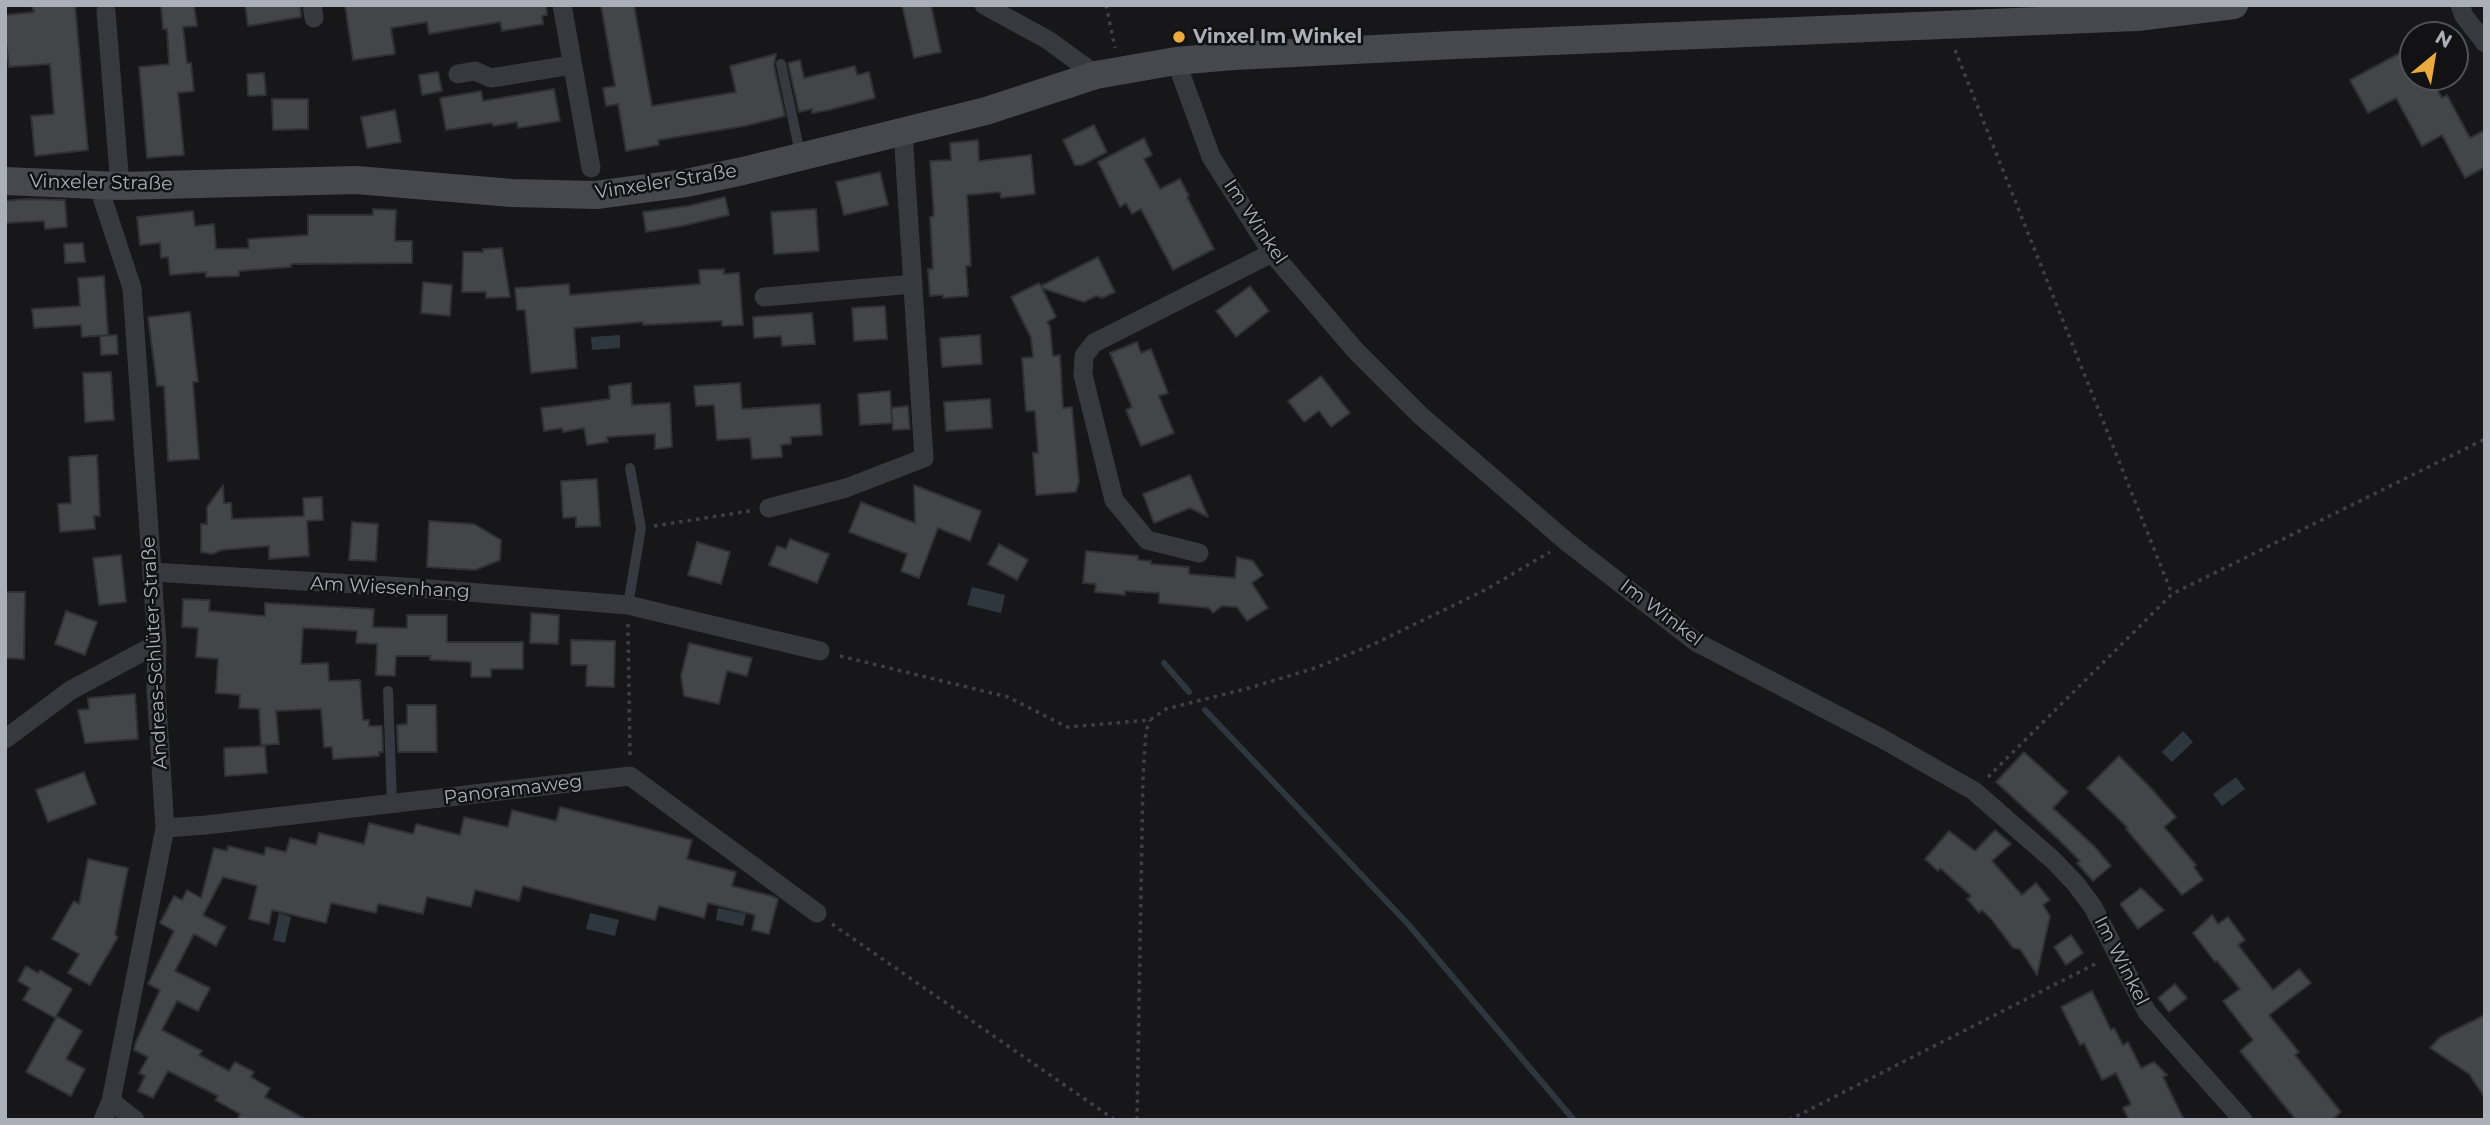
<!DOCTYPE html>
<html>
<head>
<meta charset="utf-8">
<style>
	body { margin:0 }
	#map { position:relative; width:2490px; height:1125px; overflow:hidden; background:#171719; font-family:Montserrat,sans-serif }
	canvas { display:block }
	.frame { position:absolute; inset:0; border:7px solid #aaafb8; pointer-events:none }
	.north { position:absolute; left:2399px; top:21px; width:70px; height:70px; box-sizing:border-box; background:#121214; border:2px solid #4f5156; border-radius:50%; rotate:30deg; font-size:19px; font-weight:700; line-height:28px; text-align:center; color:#aaafb8 }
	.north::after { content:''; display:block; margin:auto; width:24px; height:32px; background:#eaaa3e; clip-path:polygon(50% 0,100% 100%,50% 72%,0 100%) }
</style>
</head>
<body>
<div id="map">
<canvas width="2490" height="1125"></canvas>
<div class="frame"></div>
<div class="north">N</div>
</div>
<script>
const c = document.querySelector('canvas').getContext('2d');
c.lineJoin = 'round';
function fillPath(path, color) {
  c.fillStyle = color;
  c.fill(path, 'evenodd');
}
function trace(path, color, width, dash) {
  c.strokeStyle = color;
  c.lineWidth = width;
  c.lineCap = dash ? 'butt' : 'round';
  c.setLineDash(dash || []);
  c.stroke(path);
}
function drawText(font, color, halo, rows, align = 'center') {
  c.font = font + ' Montserrat,sans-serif';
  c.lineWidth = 5;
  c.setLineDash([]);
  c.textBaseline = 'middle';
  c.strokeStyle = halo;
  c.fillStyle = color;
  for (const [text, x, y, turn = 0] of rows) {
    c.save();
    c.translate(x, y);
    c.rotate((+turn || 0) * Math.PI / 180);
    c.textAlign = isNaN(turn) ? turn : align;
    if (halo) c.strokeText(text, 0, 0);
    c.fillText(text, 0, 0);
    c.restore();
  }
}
const water = new Path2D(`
	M 620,335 L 620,348 L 592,350 L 591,337 Z
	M 972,587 L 1005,595 L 1001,613 L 967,605 Z
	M 2183,731 L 2193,742 L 2172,762 L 2162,752 Z
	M 2236,777 L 2245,789 L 2222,806 L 2213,794 Z
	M 718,908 L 746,914 L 743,926 L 716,920 Z
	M 279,913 L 291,917 L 285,943 L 273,940 Z
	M 590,913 L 619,920 L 615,936 L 586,929 Z`);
const stream = new Path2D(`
	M 1164,663 L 1189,692
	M 1205,710 L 1408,924 L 1574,1120`);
const building = new Path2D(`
	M 32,5 L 75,5 L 88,150 L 35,156 L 31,116 L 54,114 L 50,64 L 9,67 L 5,33 L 5,15 L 34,12 Z
	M 161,5 L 194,5 L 197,26 L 183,27 L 187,63 L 191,63 L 194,91 L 178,93 L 184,155 L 147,158 L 139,67 L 169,64 L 167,29 L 163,29 Z
	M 245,5 L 300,5 L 301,17 L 248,26 Z
	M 345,5 L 546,5 L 547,15 L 542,16 L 543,24 L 502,31 L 500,22 L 429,34 L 427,22 L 391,28 L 395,54 L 353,60 Z
	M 601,5 L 634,5 L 652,106 L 736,92 L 730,66 L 776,54 L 774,66 L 785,116 L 745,126 L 658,140 L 659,145 L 626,151 L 618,104 L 606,106 L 603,88 L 615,86 Z
	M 902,5 L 931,5 L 941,52 L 914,58 Z
	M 2413,46 L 2413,77 L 2430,77 L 2442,98 L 2447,95 L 2470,138 L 2485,130 L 2485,167 L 2465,178 L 2442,135 L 2422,146 L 2396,98 L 2368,113 L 2350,80 Z
	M 800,60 L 804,78 L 855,66 L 857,75 L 869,72 L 875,98 L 829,110 L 812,113 L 812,109 L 799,112 L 788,63 Z
	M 438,72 L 442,91 L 422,95 L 419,75 Z
	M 264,73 L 266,95 L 248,96 L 247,74 Z
	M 554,89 L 560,121 L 518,128 L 517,122 L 493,126 L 492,123 L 446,130 L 440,98 L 481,91 L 483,101 Z
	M 272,99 L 308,99 L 308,129 L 273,130 Z
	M 395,110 L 401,142 L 367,148 L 361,117 Z
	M 1094,125 L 1107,152 L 1082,165 L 1075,165 L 1063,140 Z
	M 1144,138 L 1152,155 L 1144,159 L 1160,189 L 1180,179 L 1189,196 L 1187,197 L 1214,249 L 1173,270 L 1141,209 L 1132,214 L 1126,203 L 1120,207 L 1098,162 Z
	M 978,140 L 979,161 L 1031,155 L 1035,194 L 1001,198 L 1000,192 L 967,195 L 971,266 L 966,266 L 968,296 L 943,298 L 943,295 L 930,296 L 928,269 L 933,269 L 930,217 L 934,216 L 930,161 L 951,160 L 950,143 Z
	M 880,172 L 888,205 L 844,215 L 836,182 Z
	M 725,197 L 729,215 L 682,226 L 646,232 L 643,212 L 688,206 Z
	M 25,199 L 65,200 L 67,227 L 45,229 L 44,221 L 5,223 L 5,201 Z
	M 373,209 L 396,210 L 395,241 L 412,241 L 412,263 L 291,264 L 291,267 L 239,271 L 239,276 L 206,277 L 206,272 L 170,275 L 168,257 L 161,258 L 160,243 L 140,245 L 137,217 L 193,211 L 195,226 L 214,224 L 216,249 L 249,248 L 248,239 L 308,235 L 308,215 L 373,215 Z
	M 816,209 L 819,251 L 774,254 L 771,212 Z
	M 83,243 L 85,262 L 65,263 L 64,244 Z
	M 502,248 L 510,297 L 486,298 L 486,292 L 462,292 L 463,252 L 483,252 L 483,249 Z
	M 1098,257 L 1115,292 L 1102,298 L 1096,296 L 1084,302 L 1042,288 L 1056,317 L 1047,322 L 1050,327 L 1053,356 L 1060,355 L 1063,408 L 1072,407 L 1079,482 L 1076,492 L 1036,495 L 1033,453 L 1038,453 L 1035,411 L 1026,411 L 1022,358 L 1033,357 L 1031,338 L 1011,297 L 1039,283 L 1041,286 Z
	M 724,269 L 724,274 L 739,273 L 743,325 L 722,326 L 722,321 L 643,325 L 643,322 L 574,328 L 577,368 L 531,373 L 525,310 L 517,310 L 515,288 L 569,284 L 570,295 L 700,284 L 699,270 Z
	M 104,276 L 108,335 L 82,337 L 81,325 L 34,328 L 32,309 L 80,306 L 78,278 Z
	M 423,282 L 452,285 L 450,316 L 421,313 Z
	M 1250,286 L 1269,311 L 1236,337 L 1216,311 Z
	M 885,306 L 887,339 L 854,341 L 852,308 Z
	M 190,312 L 198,382 L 193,382 L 199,459 L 168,461 L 164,386 L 157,386 L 148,317 Z
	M 812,313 L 815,344 L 782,346 L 781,336 L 754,338 L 753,317 Z
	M 117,335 L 118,354 L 101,355 L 100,336 Z
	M 980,335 L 982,364 L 942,367 L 940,338 Z
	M 1137,342 L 1141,353 L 1151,349 L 1168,393 L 1159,396 L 1174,433 L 1141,446 L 1126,410 L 1132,407 L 1110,353 Z
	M 111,372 L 114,420 L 85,422 L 83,373 Z
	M 1321,376 L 1350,413 L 1331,427 L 1319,411 L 1304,422 L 1288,401 Z
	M 631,383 L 632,405 L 670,403 L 672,447 L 655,449 L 655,434 L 607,437 L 608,442 L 587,445 L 584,428 L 563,432 L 562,428 L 544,431 L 541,408 L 610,399 L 609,386 Z
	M 740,383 L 742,409 L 820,404 L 822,435 L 791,437 L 791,444 L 781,445 L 782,457 L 752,459 L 750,438 L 717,440 L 714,405 L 696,406 L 694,386 Z
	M 890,391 L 892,423 L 860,425 L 858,394 Z
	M 990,399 L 992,428 L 946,431 L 944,402 Z
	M 908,406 L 910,429 L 893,430 L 891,408 Z
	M 97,455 L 100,516 L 94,516 L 95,529 L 60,532 L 58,504 L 71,503 L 69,457 Z
	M 1190,475 L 1208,517 L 1190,508 L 1154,523 L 1143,494 Z
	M 597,479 L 600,526 L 576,527 L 576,517 L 563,518 L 561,481 Z
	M 223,485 L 224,503 L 231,503 L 232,519 L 304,516 L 303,498 L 322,497 L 323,520 L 307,521 L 309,556 L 269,559 L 269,546 L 222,550 L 212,554 L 201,552 L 201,524 L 207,524 L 207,507 Z
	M 914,485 L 981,511 L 970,541 L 938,528 L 919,578 L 901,571 L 907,554 L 849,532 L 861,502 L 915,523 Z
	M 429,521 L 474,524 L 501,540 L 500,560 L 475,570 L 427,567 Z
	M 352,522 L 378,524 L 376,561 L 349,560 Z
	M 790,539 L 829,554 L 817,583 L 769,565 L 777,546 L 786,549 Z
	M 697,542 L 730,552 L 721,584 L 688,575 Z
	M 999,544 L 1028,560 L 1017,580 L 988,564 Z
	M 1086,551 L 1138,556 L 1138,560 L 1151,561 L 1151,564 L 1189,567 L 1189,574 L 1235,578 L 1237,557 L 1253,561 L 1263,575 L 1252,583 L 1268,608 L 1247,621 L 1237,607 L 1222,606 L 1213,613 L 1209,608 L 1159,603 L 1159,593 L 1125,591 L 1125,595 L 1095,592 L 1096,584 L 1083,583 Z
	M 121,555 L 126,602 L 99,605 L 93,558 Z
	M 5,592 L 25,592 L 24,659 L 5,658 Z
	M 183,599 L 210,600 L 209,611 L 265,616 L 265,603 L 374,609 L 373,627 L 407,628 L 407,615 L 447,615 L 447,642 L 523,642 L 523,669 L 491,669 L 491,677 L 471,677 L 471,662 L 430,660 L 430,656 L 396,656 L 395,676 L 376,675 L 377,644 L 356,643 L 357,631 L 303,628 L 301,664 L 328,663 L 329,681 L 360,680 L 363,720 L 369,720 L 369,726 L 382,726 L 383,752 L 379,752 L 379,756 L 333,759 L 332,747 L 324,747 L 321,709 L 276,711 L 279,744 L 261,745 L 259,709 L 239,708 L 240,695 L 216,693 L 218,659 L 196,657 L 198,628 L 182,627 Z
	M 66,611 L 97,622 L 85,655 L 55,644 Z
	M 531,613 L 559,615 L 558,644 L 530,643 Z
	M 571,640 L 615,641 L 614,687 L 586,686 L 587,665 L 571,665 Z
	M 689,643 L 752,658 L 747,676 L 727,671 L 719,704 L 684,696 L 681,676 Z
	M 135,694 L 138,739 L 85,743 L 78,710 L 89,709 L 88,698 Z
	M 407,705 L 436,705 L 437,752 L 398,752 L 397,725 L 407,724 Z
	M 265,746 L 267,773 L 225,776 L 224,748 Z
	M 2024,752 L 2068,792 L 2053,808 L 2095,847 L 2111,866 L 2093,881 L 2077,863 L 2080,861 L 2059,840 L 1996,782 Z
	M 2119,756 L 2150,787 L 2176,817 L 2164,827 L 2196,865 L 2194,867 L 2203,880 L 2182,895 L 2126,829 L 2128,828 L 2087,788 Z
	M 84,772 L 96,804 L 48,822 L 36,790 Z
	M 560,807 L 692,840 L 687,859 L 736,872 L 732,886 L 772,896 L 778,899 L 769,934 L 752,930 L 755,915 L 708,903 L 704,918 L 659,906 L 655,920 L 523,886 L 519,901 L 475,890 L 471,907 L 427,897 L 423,914 L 378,904 L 376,913 L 331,903 L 326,923 L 272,910 L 269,924 L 249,919 L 257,886 L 223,877 L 203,915 L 226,927 L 216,946 L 194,934 L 175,971 L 210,988 L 198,1011 L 177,1001 L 162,1030 L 202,1051 L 199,1055 L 229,1071 L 235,1062 L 254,1072 L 251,1077 L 270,1088 L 265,1097 L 307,1120 L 237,1120 L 240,1114 L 215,1100 L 218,1096 L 168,1071 L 153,1098 L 138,1091 L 145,1076 L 139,1073 L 148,1057 L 134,1050 L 135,1044 L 160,990 L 148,984 L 174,931 L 160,923 L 174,896 L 182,900 L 187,890 L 201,898 L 214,848 L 227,851 L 228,846 L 264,855 L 266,847 L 286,852 L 290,838 L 316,845 L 319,833 L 364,844 L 369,823 L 413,834 L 416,824 L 460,835 L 464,817 L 508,827 L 512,810 L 556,821 Z
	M 1995,830 L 2011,844 L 1992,861 L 2022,895 L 2036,883 L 2050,900 L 2043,905 L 2050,916 L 2037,975 L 2020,949 L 2013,948 L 1992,920 L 1982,910 L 1979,913 L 1967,899 L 1971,896 L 1940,868 L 1938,871 L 1925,859 L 1949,831 L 1975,851 Z
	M 88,859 L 128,868 L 115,935 L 118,937 L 90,985 L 68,973 L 79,954 L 52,939 L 74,901 L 79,904 Z
	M 2141,888 L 2164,910 L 2138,929 L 2120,904 Z
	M 2212,915 L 2218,924 L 2228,917 L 2245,940 L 2238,945 L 2273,990 L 2299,969 L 2311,983 L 2269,1015 L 2299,1052 L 2295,1055 L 2341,1112 L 2332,1120 L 2296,1120 L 2240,1051 L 2253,1040 L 2223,1001 L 2240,989 L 2217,961 L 2215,962 L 2193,933 Z
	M 2071,935 L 2083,953 L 2066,965 L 2054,947 Z
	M 26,966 L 38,973 L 40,970 L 72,989 L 55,1018 L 23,1000 L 30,988 L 18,981 Z
	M 2175,984 L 2187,998 L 2169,1012 L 2158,998 Z
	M 2092,991 L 2111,1030 L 2114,1028 L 2123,1045 L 2128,1042 L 2141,1068 L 2154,1062 L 2167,1075 L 2163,1077 L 2184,1120 L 2129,1120 L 2123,1108 L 2131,1104 L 2116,1073 L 2102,1080 L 2084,1043 L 2080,1045 L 2061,1007 Z
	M 2485,1015 L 2485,1098 L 2469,1074 L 2430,1048 L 2440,1037 Z
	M 57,1016 L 82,1031 L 66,1059 L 85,1069 L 71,1096 L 26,1072 Z`);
const path = new Path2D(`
	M 1106,5 L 1115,48
	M 1955,50 L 2172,594
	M 654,526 L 750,511
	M 628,624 L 630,756
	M 840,656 L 1008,697 L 1067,727 L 1150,720 L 1166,709 L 1249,688 L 1315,668 L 1374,644 L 1485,590 L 1550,552
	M 1988,777 L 2172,594 L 2485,439
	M 832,924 L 1115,1120
	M 1137,1120 L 1143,776 L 1146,731 L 1150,720
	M 1789,1120 L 2099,962`);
const lane = new Path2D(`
	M 781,64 L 800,153
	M 628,605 L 641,528 L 630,468
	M 388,691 L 392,804`);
const street = new Path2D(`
	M 312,5 L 314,18
	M 562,5 L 591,168
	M 984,5 L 1048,40 L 1096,75
	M 2460,5 L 2464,16 L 2485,43
	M 106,11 L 120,186
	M 1176,61 L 1211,157 L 1272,253 L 1355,350 L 1421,416 L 1567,542 L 1696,642 L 1881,738 L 1974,791 L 2053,860 L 2075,883 L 2093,907 L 2147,1012 L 2243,1120
	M 458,74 L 475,71 L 491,78 L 572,65
	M 98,185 L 132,288 L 157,644 L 156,689 L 165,828 L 111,1101 L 103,1120
	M 764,297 L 913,284
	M 769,508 L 846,488 L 924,458 L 903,132
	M 1199,553 L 1147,540 L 1114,500 L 1083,375 L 1084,356 L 1094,343 L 1272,253
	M 152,572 L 405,587 L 628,605 L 820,651
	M 5,739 L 71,690 L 157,644
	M 165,828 L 206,825 L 630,776 L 817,913
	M 111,1101 L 135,1120`);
const secondary = new Path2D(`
	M 5,181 L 120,186 L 356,180 L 512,193 L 596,195 L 686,183 L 743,171 L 986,111 L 1096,75 L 1176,61 L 1233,56 L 1455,45 L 2137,17 L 2234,5`);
const markers = [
	[1179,37,7,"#eaaa3e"]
];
const poiNames = [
	["Vinxel Im Winkel",1193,37]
];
const streetNames = [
	["Vinxeler Straße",666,182,-9],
	["Vinxeler Straße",101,183,1],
	["Im Winkel",1255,222,56],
	["Am Wiesenhang",390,588,3],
	["Im Winkel",1661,613,37],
	["Andreas-Schlüter-Straße",155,653,-93],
	["Panoramaweg",513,790,-7],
	["Im Winkel",2121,961,63]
];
fillPath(water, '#2e373d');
trace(stream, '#2e373d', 6);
fillPath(building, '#444549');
trace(building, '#313135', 2);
trace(path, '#3e4045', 3.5, [3.5, 5]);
trace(lane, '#38393e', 10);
trace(street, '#38393e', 19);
trace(secondary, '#46484e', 28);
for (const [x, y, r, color] of markers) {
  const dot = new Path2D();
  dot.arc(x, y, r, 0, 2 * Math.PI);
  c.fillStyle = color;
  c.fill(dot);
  trace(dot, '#121214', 2.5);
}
drawText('bold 19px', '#aaafb8', '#121214', poiNames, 'left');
drawText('19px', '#aaafb8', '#121214', streetNames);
</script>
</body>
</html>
